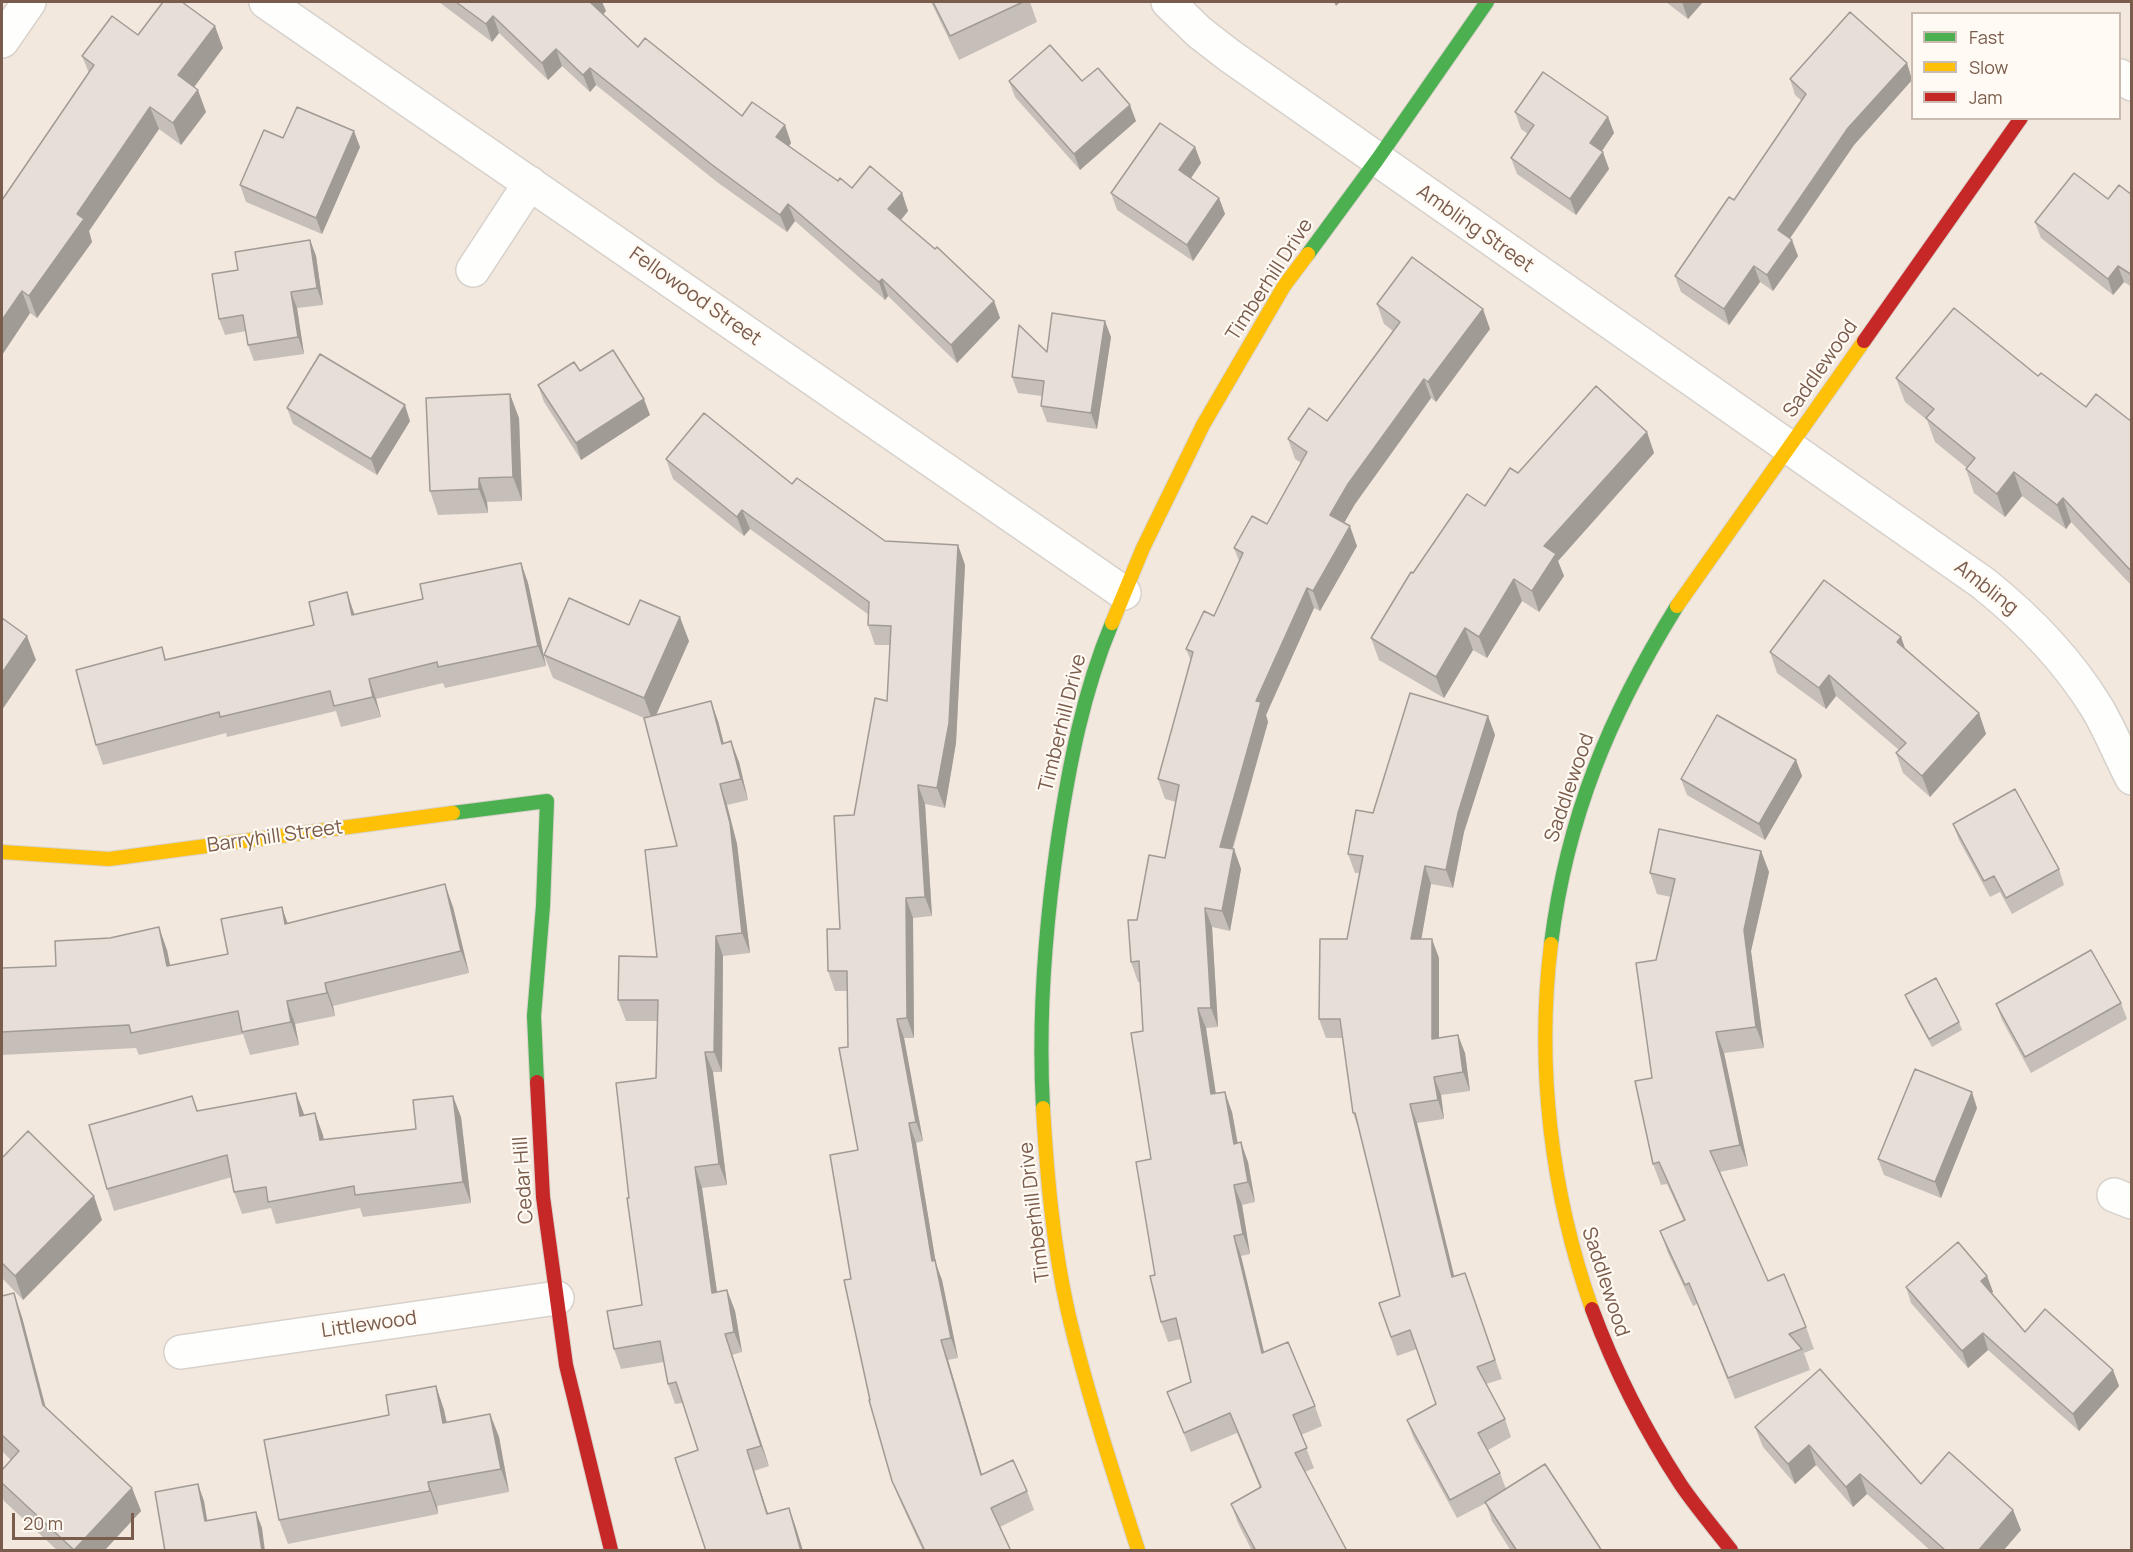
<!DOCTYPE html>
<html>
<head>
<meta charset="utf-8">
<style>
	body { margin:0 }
	#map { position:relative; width:2133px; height:1552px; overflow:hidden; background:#f9f5f0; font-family:Manrope,sans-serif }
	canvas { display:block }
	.frame { position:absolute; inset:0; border:3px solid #7a5c4d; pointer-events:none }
	.legend { position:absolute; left:1911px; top:12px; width:210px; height:108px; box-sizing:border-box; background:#fffaf3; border:2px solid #cabbb1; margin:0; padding:8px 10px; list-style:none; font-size:18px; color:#7a5c4d }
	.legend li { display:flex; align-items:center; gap:12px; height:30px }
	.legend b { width:30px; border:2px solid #cabbb1 }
	.scale { position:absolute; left:12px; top:1513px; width:122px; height:27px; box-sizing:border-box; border:3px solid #7a5c4d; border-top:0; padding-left:8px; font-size:18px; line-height:21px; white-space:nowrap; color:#7a5c4d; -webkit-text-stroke:4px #fffaf3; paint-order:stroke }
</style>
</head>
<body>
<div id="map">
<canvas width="2133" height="1552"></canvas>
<div class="frame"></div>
<ul class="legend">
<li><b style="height:8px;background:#4caf50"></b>Fast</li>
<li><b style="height:8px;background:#ffc107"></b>Slow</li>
<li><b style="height:8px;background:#c62828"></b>Jam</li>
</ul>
<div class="scale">20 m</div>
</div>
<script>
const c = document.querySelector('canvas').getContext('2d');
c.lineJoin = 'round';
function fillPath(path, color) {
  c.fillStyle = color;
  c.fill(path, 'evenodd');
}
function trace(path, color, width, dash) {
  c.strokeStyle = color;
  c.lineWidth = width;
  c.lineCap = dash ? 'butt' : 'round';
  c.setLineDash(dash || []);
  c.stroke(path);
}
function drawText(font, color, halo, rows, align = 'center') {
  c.font = font + ' Manrope,sans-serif';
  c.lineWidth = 4.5;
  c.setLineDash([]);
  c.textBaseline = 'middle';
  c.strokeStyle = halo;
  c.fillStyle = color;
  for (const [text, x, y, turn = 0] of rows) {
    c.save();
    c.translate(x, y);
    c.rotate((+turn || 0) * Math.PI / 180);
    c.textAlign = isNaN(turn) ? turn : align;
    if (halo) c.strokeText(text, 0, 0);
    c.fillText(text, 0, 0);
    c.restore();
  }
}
const residential = new Path2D(`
	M 2,2 L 2131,2 L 2131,1550 L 2,1550 ZM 1912,14 L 2120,14 L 2120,118 L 1912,118 Z`);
const street = new Path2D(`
	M 266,2 L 1124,593
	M 1168,2 L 1199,32 L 1230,56 L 1983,583 C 2028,619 2067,659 2097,708 C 2110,730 2120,755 2132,778
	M 2,41 L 29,2
	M 2120,76 L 2132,84
	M 473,270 L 530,183
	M 2114,1195 L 2132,1202
	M 181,1352 L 557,1298`);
const fast = new Path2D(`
	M 1308,254 L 1377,160 L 1487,2
	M 453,813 L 547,801 L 543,906 L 534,1016 L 537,1082
	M 1551,944 C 1567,816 1610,714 1677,606
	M 1043,1108 C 1038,1018 1045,928 1058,839 C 1069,766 1083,692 1112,623`);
const slow = new Path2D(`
	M 1677,606 L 1864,341
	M 1112,623 L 1143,548 L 1203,425 L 1284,286 L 1308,254
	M 2,852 L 109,859 L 453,813
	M 1551,944 C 1536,1066 1551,1193 1592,1309
	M 1043,1108 C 1047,1176 1053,1245 1068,1312 C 1087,1393 1113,1472 1138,1550`);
const jam = new Path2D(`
	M 1864,341 L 2021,118
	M 537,1082 L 543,1197 L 566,1365 L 611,1550
	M 1592,1309 C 1615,1371 1645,1430 1681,1485 C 1696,1507 1714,1528 1731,1550`);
const wall = new Path2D(`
	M 439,2 L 602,2 L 606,11 L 603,14 L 638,47 L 742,116 L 785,125 L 791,143 L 789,146 L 838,181 L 852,188 L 902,193 L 908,211 L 901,220 L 994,301 L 1000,318 L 957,363 L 888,296 L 885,300 L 795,221 L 787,232 L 717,182 L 596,85 L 590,92 L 562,66 L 548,80 L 499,33 L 492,42 Z
	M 931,2 L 1030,2 L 1037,22 L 959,60 Z
	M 1666,2 L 1703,2 L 1688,19 Z
	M 138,35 L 223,48 L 194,87 L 206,112 L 181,145 L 159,129 L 89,231 L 92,242 L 37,318 L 30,313 L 2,355 L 89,73 L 82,56 Z
	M 1907,63 L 1912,80 L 1854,145 L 1790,238 L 1798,256 L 1773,291 L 1760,282 L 1729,325 L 1681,292 L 1675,276 L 1734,200 L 1802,101 L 1795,95 L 1790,79 Z
	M 1009,81 L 1082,81 L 1136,121 L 1080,170 L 1015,97 Z
	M 1515,112 L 1608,117 L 1614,133 L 1601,151 L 1609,169 L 1576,215 L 1517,174 L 1511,158 L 1528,134 L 1521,129 Z
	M 283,138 L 360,147 L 322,234 L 246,202 L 240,185 Z
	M 1195,147 L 1201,163 L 1191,178 L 1219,198 L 1225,214 L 1193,261 L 1117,210 L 1111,193 Z
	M 2132,195 L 2132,287 L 2124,282 L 2113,295 L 2041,238 L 2035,222 L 2108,199 Z
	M 310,240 L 316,256 L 323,305 L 297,308 L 304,354 L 254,361 L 248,345 L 246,331 L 225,335 L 219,319 L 238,270 Z
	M 1377,304 L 1490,329 L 1436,402 L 1431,398 L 1355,504 L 1344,523 L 1357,546 L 1320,611 L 1314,608 L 1266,715 L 1268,722 L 1233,849 L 1234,849 L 1241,869 L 1230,931 L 1212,927 L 1218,1027 L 1206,1028 L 1215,1093 L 1232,1112 L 1238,1143 L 1248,1162 L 1255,1202 L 1242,1205 L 1250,1254 L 1241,1256 L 1264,1352 L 1315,1406 L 1322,1426 L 1301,1435 L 1314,1468 L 1305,1472 L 1347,1551 L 1252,1551 L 1238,1523 L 1231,1504 L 1260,1488 L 1237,1433 L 1191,1452 L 1167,1392 L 1191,1382 L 1181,1339 L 1168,1342 L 1161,1322 L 1155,1275 L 1151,1159 L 1140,982 L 1138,982 L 1131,962 L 1137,920 L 1165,858 L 1176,802 L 1165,799 L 1158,779 L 1191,661 L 1186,649 L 1214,616 L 1239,561 L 1234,548 L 1267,524 L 1301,463 L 1295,459 L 1288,439 L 1327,421 L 1393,331 L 1384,324 Z
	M 1111,337 L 1097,429 L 1047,422 L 1041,406 L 1042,396 L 1018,393 L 1012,377 L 1047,352 Z
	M 580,371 L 650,415 L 581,460 L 544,402 L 538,385 Z
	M 2038,376 L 2086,407 L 2132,422 L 2132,586 L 2071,522 L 2066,529 L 2022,496 L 2005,517 L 1974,493 L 1966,469 L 1967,468 L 1935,442 L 1927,420 L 1905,402 L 1896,378 Z
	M 287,408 L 410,421 L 377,475 L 293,424 Z
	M 519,418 L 522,501 L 487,502 L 488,513 L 438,515 L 430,491 Z
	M 1647,432 L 1654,453 L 1558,561 L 1564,576 L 1539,612 L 1522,601 L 1487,658 L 1473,650 L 1444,698 L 1379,660 L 1371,638 L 1413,573 L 1518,473 Z
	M 666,459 L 792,484 L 885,541 L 958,545 L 965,565 L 956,743 L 945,808 L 925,804 L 932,916 L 913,918 L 914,1038 L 904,1038 L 923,1141 L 916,1143 L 936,1264 L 942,1280 L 958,1358 L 948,1360 L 982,1475 L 1027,1491 L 1034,1510 L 1000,1527 L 1011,1551 L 923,1551 L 900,1501 L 892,1481 L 870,1400 L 851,1279 L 858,1150 L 848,1047 L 847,991 L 835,991 L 828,971 L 840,929 L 854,815 L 887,701 L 890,645 L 875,645 L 868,625 L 869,615 L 750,529 L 744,536 L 673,479 Z
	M 521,563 L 528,583 L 546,666 L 445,688 L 443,683 L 376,699 L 381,717 L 341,727 L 336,711 L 227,737 L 226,733 L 103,765 L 96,745 L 162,647 L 166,659 L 423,599 Z
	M 629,625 L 689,641 L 656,715 L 718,721 L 724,743 L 739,762 L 748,800 L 727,805 L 737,844 L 750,953 L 723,956 L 722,1072 L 713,1072 L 727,1185 L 702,1188 L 717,1292 L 727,1290 L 735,1311 L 742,1352 L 732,1355 L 769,1466 L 754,1471 L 768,1514 L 789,1508 L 796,1528 L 803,1551 L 698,1450 L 683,1403 L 675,1404 L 668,1384 L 664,1362 L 621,1369 L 614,1349 L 642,1305 L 629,1198 L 656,1078 L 657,1021 L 626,1021 L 618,1000 L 657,957 L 677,846 L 644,718 L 553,678 L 544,655 Z
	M 1901,637 L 1905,648 L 1979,713 L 1986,734 L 1930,797 L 1903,773 L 1896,753 L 1899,750 L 1836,696 L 1826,709 L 1777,673 L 1770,652 Z
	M 1488,716 L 1495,735 L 1464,832 L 1453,888 L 1431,884 L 1421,939 L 1439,958 L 1439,1038 L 1465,1053 L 1470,1091 L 1441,1095 L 1444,1119 L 1417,1123 L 1454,1277 L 1465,1273 L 1502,1379 L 1486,1384 L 1505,1419 L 1511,1437 L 1488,1450 L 1500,1473 L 1506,1489 L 1602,1551 L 1511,1551 L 1492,1521 L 1486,1503 L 1457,1518 L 1414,1439 L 1407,1420 L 1436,1404 L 1417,1349 L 1397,1356 L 1379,1303 L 1400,1296 L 1359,1130 L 1353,1113 L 1343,1038 L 1326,1038 L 1319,1019 L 1347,939 L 1360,873 L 1355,873 L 1348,854 L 1373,813 Z
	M 1796,760 L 1802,776 L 1765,840 L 1687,795 L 1681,779 Z
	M 1953,824 L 2059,869 L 2064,885 L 2012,914 L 2000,892 L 1990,897 L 1959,840 Z
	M 1761,851 L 1769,872 L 1751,951 L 1764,1048 L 1724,1053 L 1748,1166 L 1720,1172 L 1768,1281 L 1806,1327 L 1814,1349 L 1804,1353 L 1810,1370 L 1735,1399 L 1697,1304 L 1693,1306 L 1668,1253 L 1660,1231 L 1684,1221 L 1667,1184 L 1661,1185 L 1653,1164 L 1652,1078 L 1656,960 L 1671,897 L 1657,894 L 1650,873 Z
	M 453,907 L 469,973 L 333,1006 L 335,1016 L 295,1024 L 299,1045 L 250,1055 L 243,1034 L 139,1055 L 136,1048 L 2,1055 L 2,968 L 56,966 L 167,950 L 170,966 L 228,954 L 287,923 Z
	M 1905,995 L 1959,1022 L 1962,1030 L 1932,1047 L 1908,1003 Z
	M 2121,1003 L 2127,1019 L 2031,1073 L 2002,1020 L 1996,1004 Z
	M 1977,1108 L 1941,1198 L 1884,1175 L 1878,1159 Z
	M 198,1111 L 304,1115 L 315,1113 L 324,1140 L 416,1129 L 461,1117 L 471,1203 L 363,1217 L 360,1208 L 276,1224 L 271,1208 L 242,1214 L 234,1192 L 232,1177 L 114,1211 L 107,1189 Z
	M 2,1158 L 102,1220 L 23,1300 L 2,1278 Z
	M 1987,1276 L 1993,1292 L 1991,1293 L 2025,1332 L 2113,1370 L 2119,1386 L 2079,1431 L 1988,1350 L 1968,1368 L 1911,1303 L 1906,1287 Z
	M 2,1296 L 22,1317 L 46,1408 L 132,1488 L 141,1511 L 104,1551 L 58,1551 L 4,1501 L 2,1495 L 2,1470 L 11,1460 L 2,1451 Z
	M 436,1386 L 444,1410 L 447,1422 L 490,1414 L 499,1437 L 509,1492 L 437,1506 L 438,1514 L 288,1544 L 279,1520 L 389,1415 Z
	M 1755,1427 L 1921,1484 L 2013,1510 L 2021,1530 L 2003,1551 L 1931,1551 L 1867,1494 L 1853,1507 L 1816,1465 L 1795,1484 L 1763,1447 Z`);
const shadedWall = new Path2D(`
	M 592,2 L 602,2 L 606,11 L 598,20 L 591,3 Z
	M 1334,2 L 1340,2 L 1336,6 Z
	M 1682,2 L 1703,2 L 1688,19 Z
	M 493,16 L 499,33 L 492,42 L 486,24 Z
	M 215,26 L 223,48 L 186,98 L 178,75 Z
	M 556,49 L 562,66 L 548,80 L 542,63 Z
	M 1907,63 L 1912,80 L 1854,145 L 1784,247 L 1778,230 L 1848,128 Z
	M 590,68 L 596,85 L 590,92 L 583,75 Z
	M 198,90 L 206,112 L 181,145 L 173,123 Z
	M 1130,105 L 1136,121 L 1080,170 L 1074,154 Z
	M 150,107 L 159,129 L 89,231 L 92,242 L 37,318 L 29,296 L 77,214 Z
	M 1608,117 L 1614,133 L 1596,160 L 1590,143 Z
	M 785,125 L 791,143 L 783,154 L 776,137 Z
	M 354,131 L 360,147 L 322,234 L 316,218 Z
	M 1195,147 L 1201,163 L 1185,187 L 1179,170 Z
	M 1603,152 L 1609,169 L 1576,215 L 1570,199 Z
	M 902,193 L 908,211 L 895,227 L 888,209 Z
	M 1219,198 L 1225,214 L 1193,261 L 1187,245 Z
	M 788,204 L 795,221 L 787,232 L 780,215 Z
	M 310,240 L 316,256 L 323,305 L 317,288 Z
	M 1792,240 L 1798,256 L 1773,291 L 1767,275 Z
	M 1754,266 L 1760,282 L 1729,325 L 1724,309 Z
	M 2118,266 L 2124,282 L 2113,295 L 2108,279 Z
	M 882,279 L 888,296 L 885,300 L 879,282 Z
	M 22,291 L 30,313 L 2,355 L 2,320 Z
	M 291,292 L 297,308 L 304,354 L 298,337 Z
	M 994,301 L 1000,318 L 957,363 L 951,345 Z
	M 1483,309 L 1490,329 L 1436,402 L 1428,382 Z
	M 1105,321 L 1111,337 L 1097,429 L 1091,413 Z
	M 1424,379 L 1431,398 L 1355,504 L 1337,535 L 1330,515 L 1348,484 Z
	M 510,394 L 519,418 L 522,501 L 513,477 Z
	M 644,399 L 650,415 L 581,460 L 576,443 Z
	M 405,405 L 410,421 L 377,475 L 371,459 Z
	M 1647,432 L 1654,453 L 1558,561 L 1564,576 L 1539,612 L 1532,591 L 1544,546 Z
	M 2014,472 L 2022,496 L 2005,517 L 1997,494 Z
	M 479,478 L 487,502 L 488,513 L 479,489 Z
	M 2063,498 L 2071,522 L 2066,529 L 2057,505 Z
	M 742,510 L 750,529 L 744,536 L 737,517 Z
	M 1350,526 L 1357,546 L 1320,611 L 1313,591 Z
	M 958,545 L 965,565 L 956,743 L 945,808 L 937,788 Z
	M 521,563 L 528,583 L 546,666 L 538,646 Z
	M 1514,579 L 1522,601 L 1487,658 L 1479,637 Z
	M 1307,588 L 1314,608 L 1266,715 L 1268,722 L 1227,867 L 1220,847 L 1256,701 Z
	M 347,592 L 354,613 L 360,636 L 352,615 Z
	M 680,617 L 689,641 L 653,722 L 644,698 Z
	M 1465,628 L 1473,650 L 1444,698 L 1436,677 Z
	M 27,636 L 36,660 L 2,710 L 2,673 Z
	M 1901,637 L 1908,657 L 1897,642 Z
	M 1829,675 L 1836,696 L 1826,709 L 1819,688 Z
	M 369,679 L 376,699 L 381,717 L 373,697 Z
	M 711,701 L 718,721 L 729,765 L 722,744 Z
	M 1979,713 L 1986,734 L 1930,797 L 1922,776 Z
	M 1488,716 L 1495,735 L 1464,832 L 1453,888 L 1446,870 L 1458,813 Z
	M 731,741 L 739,762 L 748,800 L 741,779 Z
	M 1796,760 L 1802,776 L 1765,840 L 1759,824 Z
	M 720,784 L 727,805 L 737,844 L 750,953 L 742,933 Z
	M 918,785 L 925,804 L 932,916 L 925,897 Z
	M 1234,849 L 1241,869 L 1230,931 L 1222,911 Z
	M 1761,851 L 1769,872 L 1751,951 L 1764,1048 L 1756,1027 L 1744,930 Z
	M 1425,866 L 1431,884 L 1418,958 L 1411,939 Z
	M 445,884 L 453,907 L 469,973 L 461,951 Z
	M 906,898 L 913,918 L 914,1038 L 907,1018 Z
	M 282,907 L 290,930 L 285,924 Z
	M 1205,908 L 1212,927 L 1218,1027 L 1211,1008 Z
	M 159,927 L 167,950 L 175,989 L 167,966 Z
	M 716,936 L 723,956 L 722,1072 L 714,1052 Z
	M 1432,939 L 1439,958 L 1439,1057 L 1432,1039 Z
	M 325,983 L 333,1006 L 335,1016 L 327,993 Z
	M 287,1001 L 295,1024 L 299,1045 L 291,1022 Z
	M 1198,1008 L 1206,1028 L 1219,1114 L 1211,1094 Z
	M 897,1019 L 904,1038 L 923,1141 L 916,1122 Z
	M 1716,1032 L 1724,1053 L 1748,1166 L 1740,1145 Z
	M 1458,1035 L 1465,1053 L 1470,1091 L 1463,1072 Z
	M 705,1052 L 713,1072 L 727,1185 L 719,1164 Z
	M 1434,1077 L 1441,1095 L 1444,1119 L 1438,1100 Z
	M 1225,1092 L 1232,1112 L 1241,1164 L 1234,1144 Z
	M 1972,1092 L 1977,1108 L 1941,1198 L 1935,1182 Z
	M 296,1093 L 304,1114 L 308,1137 L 300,1116 Z
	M 453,1096 L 461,1117 L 471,1203 L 463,1182 Z
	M 1410,1104 L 1417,1123 L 1459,1296 L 1452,1277 Z
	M 315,1113 L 323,1135 L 328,1162 L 320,1140 Z
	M 909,1123 L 916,1143 L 936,1264 L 942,1280 L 958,1358 L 951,1338 L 932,1261 Z
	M 1241,1142 L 1248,1162 L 1255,1202 L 1248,1182 Z
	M 695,1167 L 702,1188 L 720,1313 L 712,1293 Z
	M 1234,1185 L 1242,1205 L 1250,1254 L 1243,1234 Z
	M 94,1196 L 102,1220 L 23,1300 L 15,1276 Z
	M 1234,1236 L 1241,1256 L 1269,1373 L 1262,1353 Z
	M 1987,1276 L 1993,1292 L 1987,1298 L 1981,1281 Z
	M 727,1290 L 735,1311 L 742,1352 L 734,1332 Z
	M 14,1293 L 22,1317 L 51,1429 L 43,1405 Z
	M 1983,1333 L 1988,1350 L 1968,1368 L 1962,1351 Z
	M 725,1334 L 769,1466 L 761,1446 Z
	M 941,1340 L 948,1360 L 988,1495 L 981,1475 Z
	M 2113,1370 L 2119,1386 L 2079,1431 L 2073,1414 Z
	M 436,1386 L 444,1410 L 451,1447 L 443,1423 Z
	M 490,1414 L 499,1437 L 509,1492 L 501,1469 Z
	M 1809,1445 L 1816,1465 L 1795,1484 L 1788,1464 Z
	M 747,1450 L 754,1471 L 775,1535 L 767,1514 Z
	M 1860,1474 L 1867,1494 L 1853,1507 L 1846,1487 Z
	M 428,1482 L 437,1506 L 438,1514 L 430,1491 Z
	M 198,1484 L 204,1501 L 210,1537 L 205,1521 Z
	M 132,1488 L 141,1511 L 104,1551 L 75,1551 L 74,1550 Z
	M 789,1508 L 796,1528 L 803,1551 L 801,1551 Z
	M 2013,1510 L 2021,1530 L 2003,1551 L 1978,1551 Z
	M 256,1512 L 262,1528 L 265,1551 L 262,1551 Z`);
const building = new Path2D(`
	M 163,2 L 182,2 L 215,26 L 178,75 L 198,90 L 173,123 L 150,107 L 77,214 L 84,219 L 29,296 L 22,291 L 2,320 L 2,200 L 94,65 L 82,56 L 112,16 L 138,35 Z
	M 456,2 L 592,2 L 591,3 L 638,47 L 645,38 L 742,116 L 752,102 L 785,125 L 776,137 L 838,181 L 840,178 L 852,188 L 870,166 L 902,193 L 888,209 L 935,249 L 937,247 L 994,301 L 951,345 L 882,279 L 879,282 L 788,204 L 780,215 L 711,164 L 590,68 L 583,75 L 556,49 L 542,63 L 493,16 L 486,24 Z
	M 933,2 L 1023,2 L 950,36 Z
	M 1850,12 L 1907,63 L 1848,128 L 1778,230 L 1792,240 L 1767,275 L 1754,266 L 1724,309 L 1675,276 L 1729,197 L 1734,200 L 1806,94 L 1790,79 Z
	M 1050,45 L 1082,81 L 1098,68 L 1130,105 L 1074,154 L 1009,81 Z
	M 1543,72 L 1608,117 L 1590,143 L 1603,152 L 1570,199 L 1511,158 L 1534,125 L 1515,112 Z
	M 297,107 L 354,131 L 316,218 L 240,185 L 264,130 L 283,138 Z
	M 1160,123 L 1195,147 L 1179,170 L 1219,198 L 1187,245 L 1111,193 Z
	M 2074,173 L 2108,199 L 2119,185 L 2132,195 L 2132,275 L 2118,266 L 2108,279 L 2035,222 Z
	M 310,240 L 317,288 L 291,292 L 298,337 L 248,345 L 243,315 L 219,319 L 212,274 L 238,270 L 235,252 Z
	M 1412,257 L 1483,309 L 1428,382 L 1424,379 L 1348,484 L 1330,515 L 1350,526 L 1313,591 L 1307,588 L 1256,701 L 1261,702 L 1220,847 L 1234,849 L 1222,911 L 1205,908 L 1211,1008 L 1198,1008 L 1211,1094 L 1225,1092 L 1234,1144 L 1241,1142 L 1248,1182 L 1234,1185 L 1243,1234 L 1234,1236 L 1262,1353 L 1288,1342 L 1315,1406 L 1293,1415 L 1307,1448 L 1295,1453 L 1347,1551 L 1256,1551 L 1231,1504 L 1261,1487 L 1230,1413 L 1184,1433 L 1167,1392 L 1191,1382 L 1176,1318 L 1161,1322 L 1150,1276 L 1155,1275 L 1136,1162 L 1151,1159 L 1131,1033 L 1143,1031 L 1139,961 L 1131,962 L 1128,920 L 1137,920 L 1149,855 L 1165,858 L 1179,785 L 1158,779 L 1193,652 L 1186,649 L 1204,611 L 1214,616 L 1243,553 L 1234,548 L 1252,516 L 1267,524 L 1307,452 L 1288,439 L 1309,408 L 1327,421 L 1400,322 L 1377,304 Z
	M 1954,308 L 2038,376 L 2041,373 L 2086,407 L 2096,394 L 2132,422 L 2132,572 L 2063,498 L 2057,505 L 2014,472 L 1997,494 L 1966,469 L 1975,458 L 1926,418 L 1934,409 L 1896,378 Z
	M 1052,313 L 1105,321 L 1091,413 L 1041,406 L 1044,381 L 1012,377 L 1019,325 L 1047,352 Z
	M 613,350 L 644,399 L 576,443 L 538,385 L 574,362 L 580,371 Z
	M 320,354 L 405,405 L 371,459 L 287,408 Z
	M 1596,386 L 1647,432 L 1544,546 L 1556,554 L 1532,591 L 1514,579 L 1479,637 L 1465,628 L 1436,677 L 1371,638 L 1411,572 L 1413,573 L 1467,494 L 1485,506 L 1510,468 L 1518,473 Z
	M 510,394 L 513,477 L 479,478 L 479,489 L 430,491 L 426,398 Z
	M 704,413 L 792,484 L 797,478 L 885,541 L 958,545 L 949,723 L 937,788 L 918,785 L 925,897 L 906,898 L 907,1018 L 897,1019 L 916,1122 L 909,1123 L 932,1261 L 935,1260 L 951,1338 L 941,1340 L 981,1475 L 1013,1460 L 1027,1491 L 991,1508 L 1011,1551 L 925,1551 L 892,1481 L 869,1400 L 870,1400 L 844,1280 L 851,1279 L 830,1155 L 858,1150 L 839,1048 L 848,1047 L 847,971 L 828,971 L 827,929 L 840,929 L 834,816 L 854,815 L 875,698 L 887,701 L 891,626 L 868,625 L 869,602 L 742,510 L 737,517 L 666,459 Z
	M 521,563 L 538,646 L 438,667 L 437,662 L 369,679 L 373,697 L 334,706 L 330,691 L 220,717 L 219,712 L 96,745 L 76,670 L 162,647 L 165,660 L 314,625 L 309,602 L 347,592 L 352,615 L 423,599 L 420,584 Z
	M 1824,580 L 1901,637 L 1897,642 L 1979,713 L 1922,776 L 1896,753 L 1906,743 L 1829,675 L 1819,688 L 1770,652 Z
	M 569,598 L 629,625 L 640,600 L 680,617 L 644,698 L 544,655 Z
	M 2,618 L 27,636 L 2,673 Z
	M 1410,693 L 1488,716 L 1458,813 L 1446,870 L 1425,866 L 1411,939 L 1432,939 L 1432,1039 L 1458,1035 L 1463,1072 L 1434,1077 L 1438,1100 L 1410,1104 L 1452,1277 L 1465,1273 L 1495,1360 L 1477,1367 L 1505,1419 L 1478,1433 L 1500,1473 L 1450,1500 L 1407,1420 L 1436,1404 L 1410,1330 L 1391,1337 L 1379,1303 L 1400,1296 L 1355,1113 L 1353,1113 L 1340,1019 L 1319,1019 L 1320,939 L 1347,939 L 1363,856 L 1348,854 L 1356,810 L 1373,813 Z
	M 711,701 L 722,744 L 731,741 L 741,779 L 720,784 L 730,823 L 742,933 L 716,936 L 714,1052 L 705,1052 L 719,1164 L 695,1167 L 712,1293 L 727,1290 L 734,1332 L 725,1334 L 761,1446 L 747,1450 L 767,1514 L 789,1508 L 801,1551 L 706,1551 L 675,1458 L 698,1450 L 676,1382 L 668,1384 L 660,1341 L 614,1349 L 607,1311 L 642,1305 L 627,1198 L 629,1198 L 616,1083 L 656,1078 L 658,1000 L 618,1000 L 619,956 L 657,957 L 645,850 L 677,846 L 644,718 Z
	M 1717,715 L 1796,760 L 1759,824 L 1681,779 Z
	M 2015,789 L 2059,869 L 2006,898 L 1994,876 L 1984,881 L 1953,824 Z
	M 1659,829 L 1761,851 L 1744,930 L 1756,1027 L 1716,1032 L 1740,1145 L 1710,1151 L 1768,1281 L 1784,1274 L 1806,1327 L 1789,1334 L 1802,1349 L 1728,1378 L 1689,1283 L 1685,1285 L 1660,1231 L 1685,1220 L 1659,1162 L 1653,1164 L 1635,1081 L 1652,1078 L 1636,963 L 1656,960 L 1675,879 L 1650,873 Z
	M 445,884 L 461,951 L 325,983 L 327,993 L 287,1001 L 291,1022 L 242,1032 L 238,1011 L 131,1033 L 129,1025 L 2,1032 L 2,968 L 56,966 L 55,941 L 110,938 L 159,927 L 167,966 L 228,954 L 221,919 L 282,907 L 285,924 Z
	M 2091,950 L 2121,1003 L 2025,1057 L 1996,1004 Z
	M 1936,978 L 1959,1022 L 1929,1039 L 1905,995 Z
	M 1915,1069 L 1972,1092 L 1935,1182 L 1878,1159 Z
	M 296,1093 L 300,1116 L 315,1113 L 320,1140 L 416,1129 L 413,1100 L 453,1096 L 463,1182 L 355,1195 L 354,1186 L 268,1202 L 266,1187 L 234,1192 L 227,1155 L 107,1189 L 89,1125 L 192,1096 L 197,1111 Z
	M 28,1131 L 94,1196 L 15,1276 L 2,1263 L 2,1158 Z
	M 1958,1242 L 1987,1276 L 1981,1281 L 2025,1332 L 2045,1309 L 2113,1370 L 2073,1414 L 1983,1333 L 1962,1351 L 1906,1287 Z
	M 14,1293 L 43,1405 L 132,1488 L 74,1550 L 2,1483 L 2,1470 L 19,1451 L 2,1435 L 2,1296 Z
	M 1820,1369 L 1921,1484 L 1949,1452 L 2013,1510 L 1978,1551 L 1946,1551 L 1860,1474 L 1846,1487 L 1809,1445 L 1788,1464 L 1755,1427 Z
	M 436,1386 L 443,1423 L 490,1414 L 501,1469 L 428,1482 L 430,1491 L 279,1520 L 264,1440 L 389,1415 L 386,1395 Z
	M 1545,1464 L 1602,1551 L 1517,1551 L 1485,1502 Z
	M 198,1484 L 205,1521 L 256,1512 L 262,1551 L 165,1551 L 155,1492 Z`);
const streetNames = [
	["Ambling Street",1475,229,35],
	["Timberhill Drive",1270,280,-57],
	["Fellowood Street",695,297,35],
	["Saddlewood",1821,369,-55],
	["Ambling",1986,588,38],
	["Timberhill Drive",1063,723,-76],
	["Saddlewood",1570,788,-71],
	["Barryhill Street",275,837,-8],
	["Cedar Hill",524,1180,-94],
	["Timberhill Drive",1035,1212,-97],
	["Saddlewood",1605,1282,72],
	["Littlewood",369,1325,-8]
];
fillPath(residential, '#f2e8de');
trace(street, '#d7d1cb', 36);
trace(fast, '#d9d2cb', 16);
trace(slow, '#d9d2cb', 16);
trace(jam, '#d9d2cb', 16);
trace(street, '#fefefd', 33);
trace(fast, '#4caf50', 14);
trace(slow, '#ffc107', 14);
trace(jam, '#c62828', 14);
fillPath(wall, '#c6bfb9');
fillPath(shadedWall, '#a19b96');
fillPath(building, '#e6ded7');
trace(building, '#a19b96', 1.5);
drawText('20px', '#7a5c4d', '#fffaf3', streetNames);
</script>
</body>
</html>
